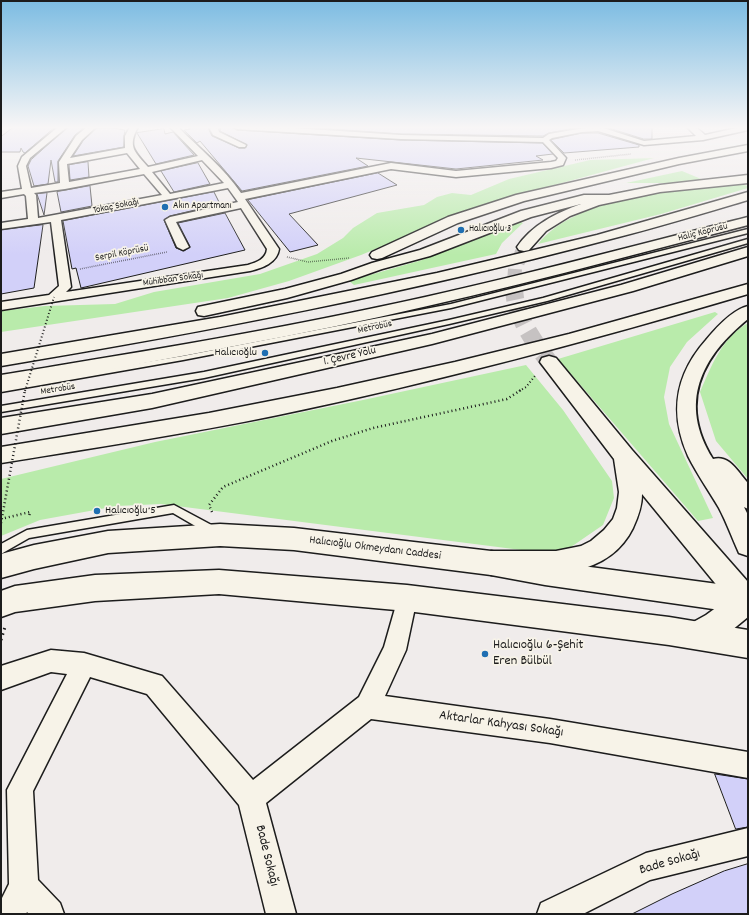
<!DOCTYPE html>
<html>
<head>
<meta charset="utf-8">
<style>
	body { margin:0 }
	#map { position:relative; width:749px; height:915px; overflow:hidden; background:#f0eceb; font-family:Dekko,sans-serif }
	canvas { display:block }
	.frame { position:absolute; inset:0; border:2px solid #1c1c1c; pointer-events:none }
</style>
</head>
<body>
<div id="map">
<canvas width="749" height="915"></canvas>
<div class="frame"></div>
</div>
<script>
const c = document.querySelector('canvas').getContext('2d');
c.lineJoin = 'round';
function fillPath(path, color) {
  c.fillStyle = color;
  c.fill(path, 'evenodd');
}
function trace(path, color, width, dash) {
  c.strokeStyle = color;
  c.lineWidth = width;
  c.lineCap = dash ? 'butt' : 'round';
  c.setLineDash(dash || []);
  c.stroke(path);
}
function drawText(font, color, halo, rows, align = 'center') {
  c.font = font + ' Dekko,sans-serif';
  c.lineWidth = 3.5;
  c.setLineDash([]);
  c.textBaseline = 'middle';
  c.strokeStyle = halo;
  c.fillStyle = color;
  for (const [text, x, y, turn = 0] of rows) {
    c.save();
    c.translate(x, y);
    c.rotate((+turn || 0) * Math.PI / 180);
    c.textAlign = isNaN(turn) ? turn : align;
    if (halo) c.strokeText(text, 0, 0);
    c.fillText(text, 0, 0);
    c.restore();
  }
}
const green = new Path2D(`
	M 654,158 L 481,205 L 361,255 L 289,281 L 228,298 L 1,332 L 1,311 L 45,306 L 115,304 L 154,292 L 260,274 L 317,254 L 343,238 L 353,228 L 377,213 L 424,205 L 437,197 L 452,193 L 471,195 L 509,179 L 590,160 Z
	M 682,171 L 706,181 L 678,183 L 626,183 Z
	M 740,184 L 748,186 L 748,188 L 661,214 L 538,244 C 578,194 681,191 740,184 Z
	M 519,221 L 523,223 L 502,243 L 496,254 L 354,285 L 349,281 L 422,260 Z
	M 715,312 L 718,314 L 687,342 L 670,367 L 664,397 L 669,424 L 713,518 L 698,521 L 558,359 Z
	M 748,323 L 748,479 L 716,441 L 700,392 C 711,367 722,337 748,323 Z
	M 526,365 L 563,410 L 612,481 L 614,498 L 603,525 L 568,549 L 537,552 L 161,504 L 117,506 L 40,520 L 1,536 L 1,479 L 155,442 L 363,400 Z`);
const building = new Path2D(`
	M 14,127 L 55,127 L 25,153 L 23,152 L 21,148 L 20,152 L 1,152 L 1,137 Z
	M 68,127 L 84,128 L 75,135 L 58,161 L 58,182 L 55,182 L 51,160 L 48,184 L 34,186 L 28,166 L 31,160 Z
	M 188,127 L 209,127 L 209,130 L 212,136 L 239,148 L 245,148 L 247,145 L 220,131 L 221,127 L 232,127 L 237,130 L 401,140 L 542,143 L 553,154 L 536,156 L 543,160 L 456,169 L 356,158 L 368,166 L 242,191 L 200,141 L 197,143 L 184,130 L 190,129 Z
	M 304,127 L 580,127 L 549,133 L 543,136 L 401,134 Z
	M 606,127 L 652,127 L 652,139 L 644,139 Z
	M 97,128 L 114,128 L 125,130 L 124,136 L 124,147 L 73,156 L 83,141 Z
	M 164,129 L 165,134 L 173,132 L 194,155 L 156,164 L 137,133 Z
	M 582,133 L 598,133 L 639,145 L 639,147 L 564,153 L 551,140 Z
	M 88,162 L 89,177 L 70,180 L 69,165 Z
	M 198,163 L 210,184 L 174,192 L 161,171 Z
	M 378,173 L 397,185 L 289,214 L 318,245 L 290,252 L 248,200 Z
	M 90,186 L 92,206 L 61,212 L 57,192 Z
	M 214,192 L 220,204 L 170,216 L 164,220 L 176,248 L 184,251 L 190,247 L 178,223 L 225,213 L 245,250 L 81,288 L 76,268 L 72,269 L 63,221 Z
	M 47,193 L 44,215 L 37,194 Z
	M 43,225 L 34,288 L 1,294 L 1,230 Z
	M 715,774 L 748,779 L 748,827 L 736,829 Z
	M 748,864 L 748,914 L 632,914 L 672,894 L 724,871 Z`);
const highwayTunnelFar1 = new Path2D(`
	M 514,283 L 515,269 L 524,247`);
const highwayTunnel = new Path2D(`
	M 514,282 C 512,312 532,339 549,362`);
const pathFar3 = new Path2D(`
	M 575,160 L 631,154
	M 287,257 L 308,262 L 349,258
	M 80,269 L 167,252`);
const pathFar2 = new Path2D(`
	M 519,391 L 526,387 L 535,376`);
const pathFar1 = new Path2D(`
	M 212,512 L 209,505 L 223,487 L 332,441 L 373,428 L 507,399 L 521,390
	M 1,519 L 30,512 L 29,518`);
const path = new Path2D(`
	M 1,640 L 5,627`);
const lane = new Path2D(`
	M 748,229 L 748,233 L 451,308 L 183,360 L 1,392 L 1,386 L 183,356 L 451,304 Z
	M 748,239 L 748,243 L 547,301 L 449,324 L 204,378 L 1,412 L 1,406 L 204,372 L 449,320 L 543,298 Z
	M 174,505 L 217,528 L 218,531 L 217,534 L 213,535 L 209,534 L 173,513 L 29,538 L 1,554 L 1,544 L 27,530 Z`);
const street = new Path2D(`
	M 58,127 L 67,127 L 30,158 L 26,166 L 31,188 L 60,183 L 59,162 L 76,136 L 87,127 L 96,127 L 82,140 L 70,158 L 125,148 L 125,136 L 130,127 L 138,127 C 127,147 135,152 148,167 L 198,156 L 170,127 L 178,127 C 200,149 224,168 241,193 L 391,163 L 456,171 L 551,162 L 556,161 L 558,158 L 543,142 L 401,139 L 237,129 L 233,127 L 278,127 L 401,135 L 543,138 L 549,134 L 590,127 L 600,127 L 644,141 L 696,136 L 687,127 L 696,127 L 705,135 L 741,127 L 748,127 L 748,130 L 703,140 L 644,145 L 598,131 L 582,132 L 552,138 L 549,140 L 566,158 L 563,165 L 551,168 L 456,177 L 391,169 L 245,199 L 279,249 C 277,263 262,268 250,271 L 1,310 L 1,302 L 49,295 L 59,286 L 51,222 L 1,229 L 1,223 L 28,219 L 26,196 L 24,194 L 1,198 L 1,192 L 22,189 L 18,166 L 22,157 ZM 127,153 L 140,169 L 69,182 L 67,164 ZM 202,160 L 224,183 L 170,194 L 152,172 ZM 144,174 L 162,195 L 38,218 L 36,195 L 34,193 L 65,189 ZM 228,188 L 238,202 L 170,217 L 165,220 L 177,247 L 183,250 L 189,247 L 176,222 L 241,208 L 267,249 C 266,259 257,262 248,265 L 66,292 L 71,287 L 61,220 Z
	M 211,127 L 220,127 L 218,129 L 219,132 L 246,145 L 245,147 L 239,147 L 213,135 L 210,129 Z
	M 407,588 L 414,591 L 417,598 L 406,650 L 385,696 L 550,719 L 748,752 L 748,778 L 550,743 L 371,719 L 266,803 L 296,914 L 266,914 L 239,805 L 147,694 L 90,677 L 33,791 L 38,880 L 60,903 L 64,914 L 29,914 L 27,912 L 26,914 L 1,914 L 1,900 L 9,884 L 7,790 L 67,674 L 51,672 L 1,690 L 1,666 L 51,650 L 84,653 L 162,676 L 253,780 L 359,697 L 384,647 L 400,591 Z
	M 748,828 L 748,856 L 650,880 L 583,914 L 537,914 L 541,903 L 646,853 Z`);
const secondary = new Path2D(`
	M 220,524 L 294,528 L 371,537 L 491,551 L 545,561 L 748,588 L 748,614 L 545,585 L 491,575 L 294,550 L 220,546 L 108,553 L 34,569 L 1,578 L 1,554 L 34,545 L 108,531 Z
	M 219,570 L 407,585 L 669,617 L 748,630 L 748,658 L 669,645 L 407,611 L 219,594 L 95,601 L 15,612 L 1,617 L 1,591 L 15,586 L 95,575 Z`);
const highway = new Path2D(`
	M 748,145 L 748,151 L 679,164 L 524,201 L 458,223 L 382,258 L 377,259 L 372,258 L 370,255 L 372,252 L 448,217 L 516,195 L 679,158 Z
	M 748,175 L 748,183 L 660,192 L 599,205 L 570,216 L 546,231 L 529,250 L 524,251 L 519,250 L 517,247 C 532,225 556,213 581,204 L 531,217 L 430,256 L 382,269 L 351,280 L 287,298 L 204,316 L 198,315 L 196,311 L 198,307 L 285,289 L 341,274 L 372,263 L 420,250 L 521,211 L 584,195 L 609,195 L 660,185 Z
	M 748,192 L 748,200 C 701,214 655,228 607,240 C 408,293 205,332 1,366 L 1,354 L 220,317 L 437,273 L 597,235 Z
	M 748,217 L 748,225 C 625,257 503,290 379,317 C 253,344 127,366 1,389 L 1,375 C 127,354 254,334 379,307 C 503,281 625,248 748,217 Z
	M 748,247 L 748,256 L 633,291 L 432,344 L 152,408 L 1,434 L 1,418 L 152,394 L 432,334 L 621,285 Z
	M 748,284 L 748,294 C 593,340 436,382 278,415 C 186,434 93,448 1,463 L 1,447 L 209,413 L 337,388 L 455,362 L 569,334 Z
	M 748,306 L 748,319 C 701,357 678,403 713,459 C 729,454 738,472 748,483 L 748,509 L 744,507 L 748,515 L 748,556 L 739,553 C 732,538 727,523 719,508 C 709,491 697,474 688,456 C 669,413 675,375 706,340 C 716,328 732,310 748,306 Z
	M 549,356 L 556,358 L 632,450 L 748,582 L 748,617 L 726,635 L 698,649 L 688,645 L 684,635 L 688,625 L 706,615 L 728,599 L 642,494 C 642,506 638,517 633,528 C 607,581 540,576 491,575 L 482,571 L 478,563 L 482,555 L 491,551 L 556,551 L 581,546 L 591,541 L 604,530 L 613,519 L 617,508 L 619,492 L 614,459 L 540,362 L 542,358 Z`);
const pathBridgeFar1 = new Path2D(`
	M 25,391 L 54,297`);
const pathBridge = new Path2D(`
	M 1,523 L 25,390`);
const markers = [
	[165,207,4,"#1f6fb2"],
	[461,230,4,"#1f6fb2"],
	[265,353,4,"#1f6fb2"],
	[97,511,4,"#1f6fb2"],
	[485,654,4,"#1f6fb2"]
];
const farStreetnames = [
	["Tokaç Sokağı",116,207,-11],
	["Haliç Köprüsü",703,233,-14],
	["Serpil Köprüsü",122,254,-11],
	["Muhibban Sokağı",173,280,-8],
	["Metrobüs",375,328,-12],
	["Metrobüs",58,390,-9]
];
const farPoinames = [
	["Akın Apartmanı",173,207],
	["Halıcıoğlu 3",469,230]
];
const poiNames = [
	["Halıcıoğlu",257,353],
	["Halıcıoğlu 5",105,511,"left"]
];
const streetNames = [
	["1. Çevre Yolu",350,357,-13],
	["Halıcıoğlu Okmeydanı Caddesi",375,549,7]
];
const nearPoinames = [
	["Halıcıoğlu 6-Şehit",493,646],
	["Eren Bülbül",493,662]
];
const nearStreetnames = [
	["Aktarlar Kahyası Sokağı",501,725,8],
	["Bade Sokağı",266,856,76],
	["Bade Sokağı",670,863,-16]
];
fillPath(green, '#b9ebab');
fillPath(building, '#d2d0f9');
trace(building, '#1c1c1c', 1);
trace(highwayTunnelFar1, '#c6c2c2', 14, [14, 7]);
trace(highwayTunnel, '#c6c2c2', 18, [18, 8]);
trace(lane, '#1c1c1c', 3);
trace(street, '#1c1c1c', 3);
trace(secondary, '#1c1c1c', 3);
trace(highway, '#1c1c1c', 3);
trace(pathFar3, '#1c1c1c', 1.5, [0.5, 1.5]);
trace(pathFar2, '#1c1c1c', 2, [1, 2.5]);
trace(pathFar1, '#1c1c1c', 2.5, [1, 3]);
trace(path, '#1c1c1c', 3, [1.5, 4]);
fillPath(lane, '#f7f3e8');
fillPath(street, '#f7f3e8');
fillPath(secondary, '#f7f3e8');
fillPath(highway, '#f7f3e8');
trace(pathBridgeFar1, '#1c1c1c', 2, [1, 2.5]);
trace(pathBridge, '#1c1c1c', 2.5, [1, 3]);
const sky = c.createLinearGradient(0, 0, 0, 255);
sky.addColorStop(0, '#7cbce2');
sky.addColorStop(0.5, '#f8f6f6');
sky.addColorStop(1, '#f8f6f600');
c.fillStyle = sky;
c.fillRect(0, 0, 749, 255);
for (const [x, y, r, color] of markers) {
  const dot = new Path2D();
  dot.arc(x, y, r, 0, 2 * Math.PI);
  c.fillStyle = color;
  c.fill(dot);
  trace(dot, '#f7f3e8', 1.5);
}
drawText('10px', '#1c1c1c', '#f7f3e8', farStreetnames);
drawText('10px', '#1c1c1c', '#f7f3e8', farPoinames, 'left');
drawText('12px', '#1c1c1c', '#f7f3e8', poiNames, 'right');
drawText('12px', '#1c1c1c', '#f7f3e8', streetNames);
drawText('14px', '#1c1c1c', '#f7f3e8', nearPoinames, 'left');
drawText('14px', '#1c1c1c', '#f7f3e8', nearStreetnames);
</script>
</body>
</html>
